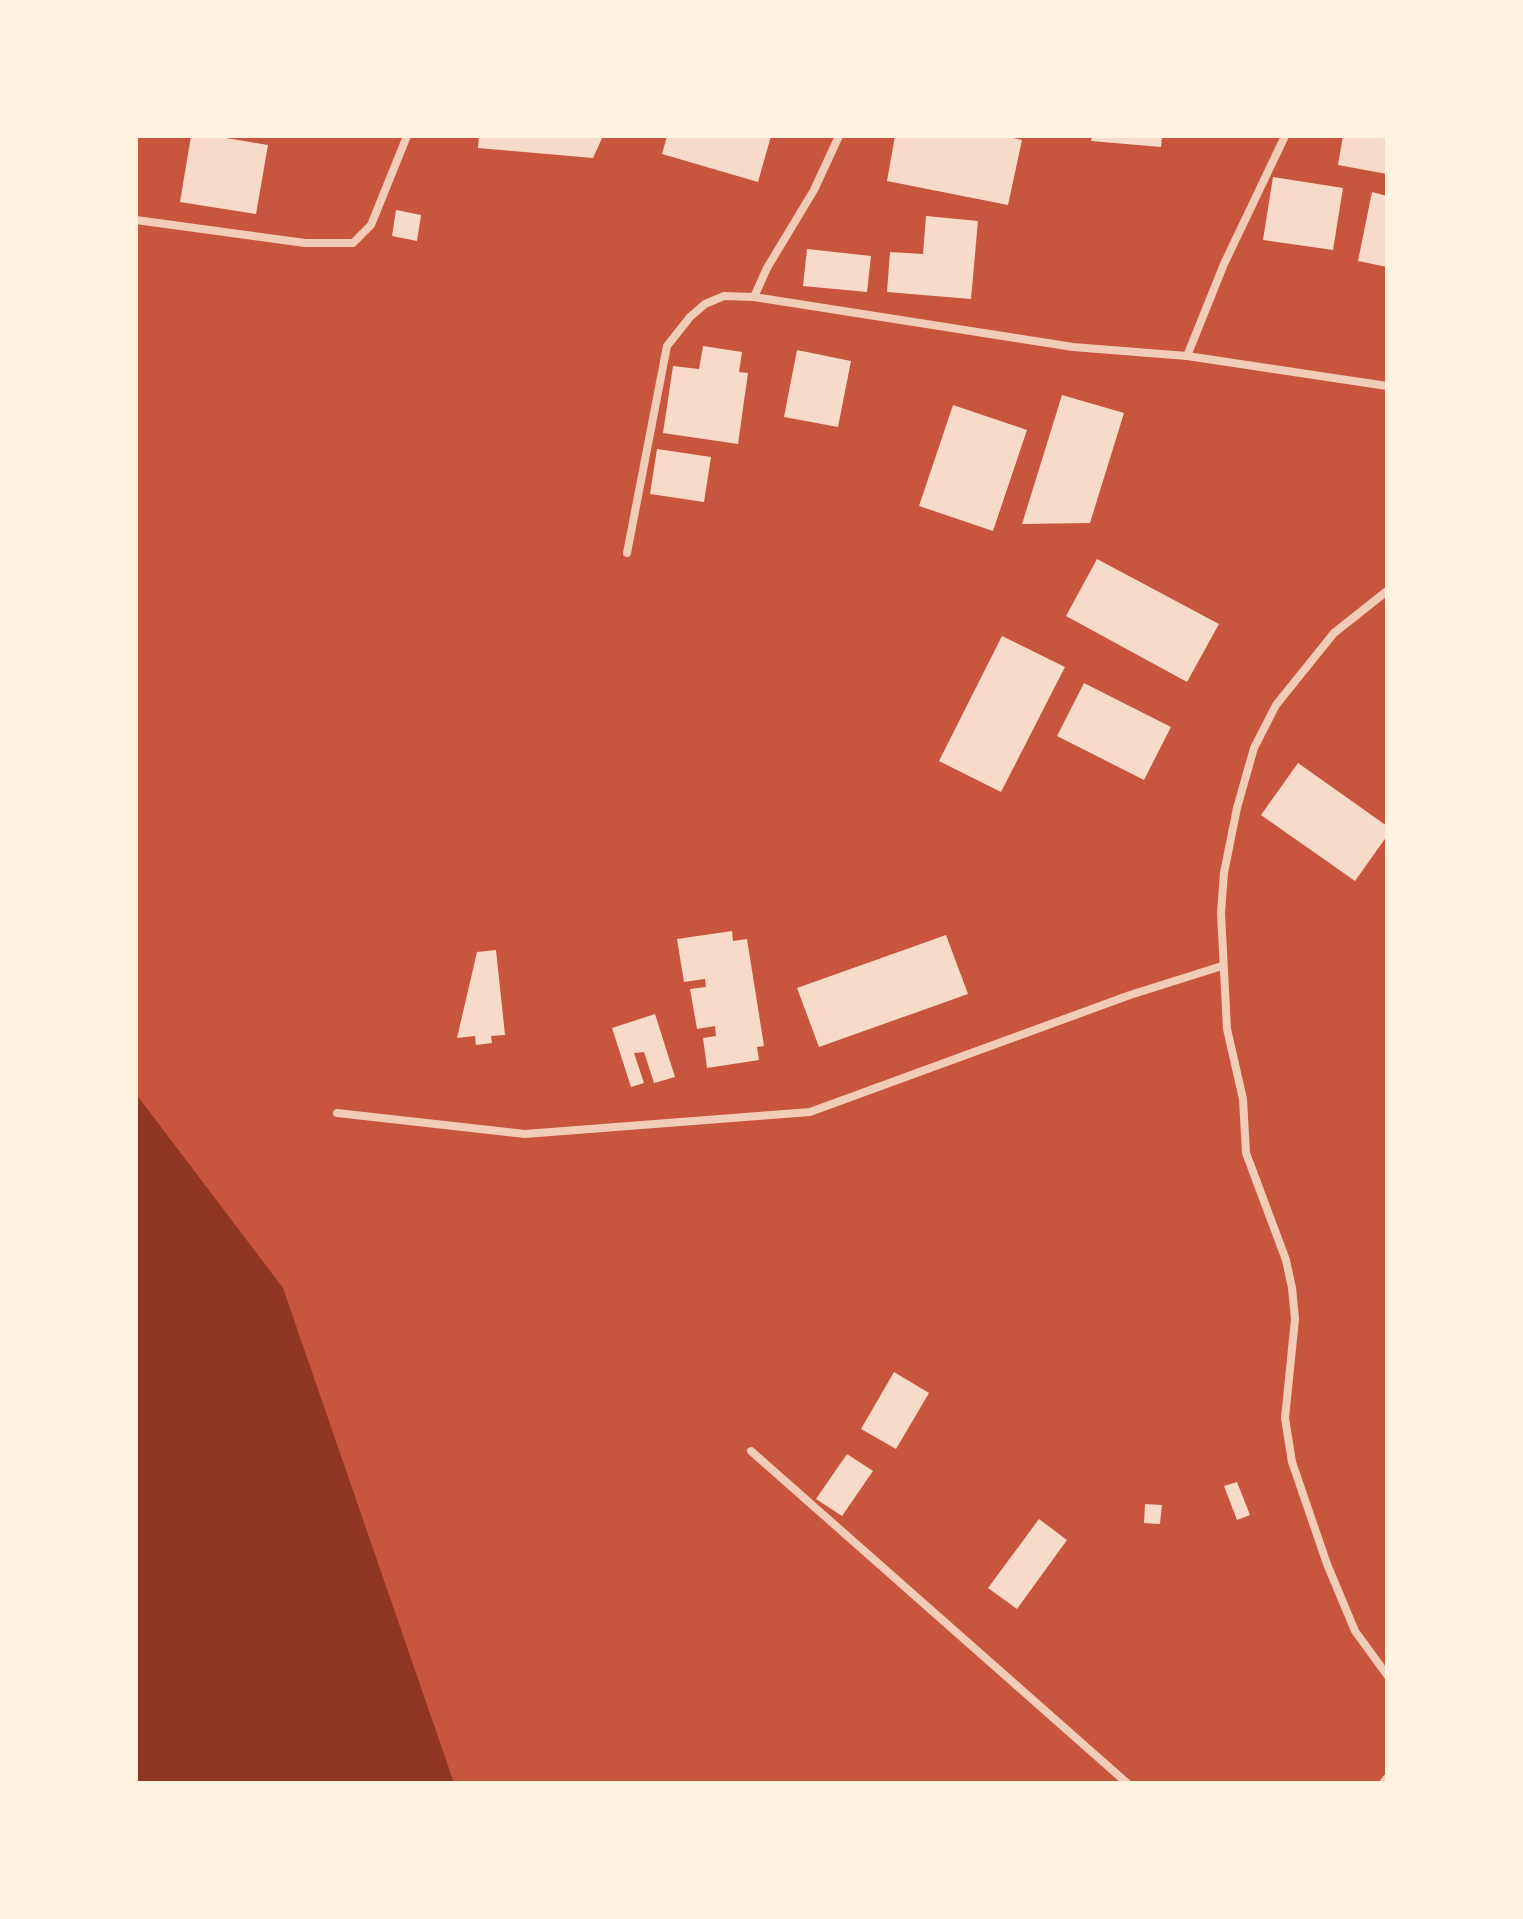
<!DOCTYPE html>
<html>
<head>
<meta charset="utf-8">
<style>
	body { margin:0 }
	#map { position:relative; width:1523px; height:1919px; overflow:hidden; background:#c8553d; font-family:"Fira Sans",sans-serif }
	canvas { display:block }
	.frame { position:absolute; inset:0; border:138px solid #fff3e0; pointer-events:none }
</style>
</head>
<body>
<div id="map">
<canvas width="1523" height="1919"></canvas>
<div class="frame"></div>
</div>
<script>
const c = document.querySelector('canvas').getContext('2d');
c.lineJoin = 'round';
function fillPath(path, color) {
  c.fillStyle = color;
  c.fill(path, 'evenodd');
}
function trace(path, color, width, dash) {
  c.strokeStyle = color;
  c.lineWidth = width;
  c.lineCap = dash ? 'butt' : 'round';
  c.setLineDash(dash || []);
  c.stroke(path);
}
const water = new Path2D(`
	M 136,1094 L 283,1288 L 454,1783 L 136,1783 Z`);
const building = new Path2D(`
	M 191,136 L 214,136 L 268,145 L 256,214 L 180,202 Z
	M 479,136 L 603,136 L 593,158 L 478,148 Z
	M 667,136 L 771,136 L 758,182 L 662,154 Z
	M 895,136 L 1004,136 L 1022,140 L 1008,205 L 887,181 Z
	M 1092,136 L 1162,136 L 1161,147 L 1091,141 Z
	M 1343,136 L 1387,136 L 1387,174 L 1338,165 Z
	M 1273,177 L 1343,188 L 1333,250 L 1263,240 Z
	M 1372,192 L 1387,196 L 1387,267 L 1358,261 Z
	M 396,210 L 421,215 L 417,241 L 392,236 Z
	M 926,216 L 978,221 L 971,299 L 887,292 L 890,252 L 923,254 Z
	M 807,249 L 871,256 L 867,292 L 803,286 Z
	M 703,346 L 742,352 L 739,372 L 748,373 L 738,444 L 663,433 L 673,366 L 699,369 Z
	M 797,350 L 851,361 L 838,427 L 784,417 Z
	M 1062,395 L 1124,413 L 1090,523 L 1022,524 Z
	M 953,405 L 1027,430 L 993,531 L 919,506 Z
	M 657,449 L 711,457 L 704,502 L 650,494 Z
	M 1097,559 L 1219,624 L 1187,682 L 1066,616 Z
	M 1002,636 L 1065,667 L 1001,792 L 939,761 Z
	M 1084,683 L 1171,727 L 1144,780 L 1057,736 Z
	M 1298,763 L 1387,826 L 1387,836 L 1355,881 L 1261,815 Z
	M 732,931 L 733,941 L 747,939 L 764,1046 L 757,1047 L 759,1060 L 707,1068 L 703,1038 L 716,1036 L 715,1026 L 697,1029 L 690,989 L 706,987 L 705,979 L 684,982 L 677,939 Z
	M 946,935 L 968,994 L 819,1047 L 797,988 Z
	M 496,950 L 505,1035 L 491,1036 L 492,1043 L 476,1045 L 475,1036 L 457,1038 L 477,952 Z
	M 655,1014 L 675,1077 L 654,1083 L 644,1052 L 634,1053 L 644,1083 L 631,1087 L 612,1028 Z
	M 894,1372 L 929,1393 L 896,1449 L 861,1429 Z
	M 847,1454 L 873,1471 L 842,1516 L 816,1499 Z
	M 1237,1482 L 1250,1515 L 1237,1520 L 1224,1486 Z
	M 1145,1504 L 1162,1505 L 1160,1524 L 1144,1523 Z
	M 1039,1519 L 1067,1540 L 1017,1609 L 988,1588 Z`);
const minor = new Path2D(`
	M 136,220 L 305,243 L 353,243 L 371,225 L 407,136
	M 754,297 L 1073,347 L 1187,356 L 1387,386
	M 1187,356 L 1224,264 L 1285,136
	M 627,553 L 667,346 L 690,317 L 705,304 L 724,296 L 754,297 L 767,268 L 814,190 L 839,136
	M 1387,591 L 1334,633 L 1276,705 L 1254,748 L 1237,808 L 1224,873 L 1221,913 L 1227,1029 L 1243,1099 L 1246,1153 L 1286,1260 L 1292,1288 L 1295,1319 L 1285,1418 L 1292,1462 L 1327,1564 L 1355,1631 L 1387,1675
	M 337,1113 L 525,1134 L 810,1112 L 1130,995 L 1222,966
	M 751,1451 L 1127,1783
	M 1383,1783 L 1387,1778`);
fillPath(water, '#8f3625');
fillPath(building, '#f7dbc8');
trace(minor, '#f1ccb7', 8);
</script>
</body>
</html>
